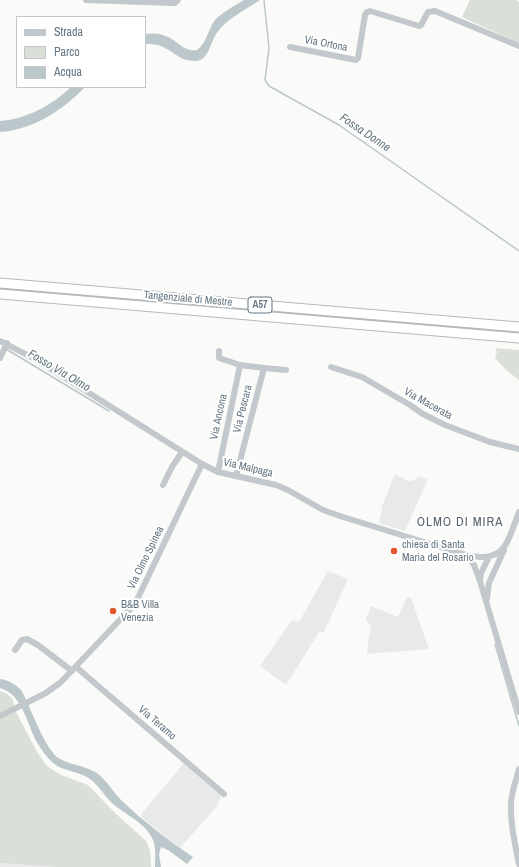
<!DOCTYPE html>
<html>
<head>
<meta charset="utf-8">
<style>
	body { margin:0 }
	#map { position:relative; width:519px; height:867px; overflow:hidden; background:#fafaf8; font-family:"Archivo Narrow",sans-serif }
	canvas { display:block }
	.legend { position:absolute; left:16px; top:16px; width:130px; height:72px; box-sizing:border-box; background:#fff; border:1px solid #c1c8cd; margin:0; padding:5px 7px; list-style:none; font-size:12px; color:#657683 }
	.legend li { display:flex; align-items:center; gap:8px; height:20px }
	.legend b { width:20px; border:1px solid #c1c8cd }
</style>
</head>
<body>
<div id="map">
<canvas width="519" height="867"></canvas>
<ul class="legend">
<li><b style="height:5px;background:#c3c8cc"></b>Strada</li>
<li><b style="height:11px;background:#dadfd7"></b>Parco</li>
<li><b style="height:11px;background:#bbc7cb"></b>Acqua</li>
</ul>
</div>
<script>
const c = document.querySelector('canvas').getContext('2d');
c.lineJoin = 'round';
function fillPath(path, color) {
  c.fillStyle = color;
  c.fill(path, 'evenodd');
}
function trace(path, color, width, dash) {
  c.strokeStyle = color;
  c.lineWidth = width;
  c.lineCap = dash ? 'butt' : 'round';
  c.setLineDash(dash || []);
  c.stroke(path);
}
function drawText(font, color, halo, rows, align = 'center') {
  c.font = font + ' "Archivo Narrow",sans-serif';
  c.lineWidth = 4;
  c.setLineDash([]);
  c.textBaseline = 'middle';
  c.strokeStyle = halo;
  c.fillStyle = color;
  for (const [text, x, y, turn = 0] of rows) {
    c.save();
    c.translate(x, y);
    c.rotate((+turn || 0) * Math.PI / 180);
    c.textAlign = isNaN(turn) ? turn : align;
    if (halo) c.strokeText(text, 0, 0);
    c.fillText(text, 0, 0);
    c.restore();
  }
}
const built = new Path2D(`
	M 395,474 L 409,481 L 414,480 L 420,476 L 428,479 L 405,531 L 379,523 L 382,510 L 381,509 Z
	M 328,571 L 348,579 L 324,632 L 319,632 L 286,685 L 260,666 L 292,620 L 299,622 Z
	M 407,597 L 411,598 L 429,649 L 367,654 L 368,641 L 371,627 L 366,619 L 371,606 L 398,617 Z
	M 184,763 L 223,792 L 217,806 L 180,848 L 141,817 L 142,813 Z
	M 0,863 L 56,867 L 0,867 Z`);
const green = new Path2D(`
	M 470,0 L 516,0 L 519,2 L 519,43 L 462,17 Z
	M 495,348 L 519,350 L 519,380 L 506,370 L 495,358 L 497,352 Z
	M 0,691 L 6,693 L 12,698 L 16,712 L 37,752 L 47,766 L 61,775 L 88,785 L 115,813 L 146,841 L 150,850 L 151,867 L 56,867 L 0,863 Z`);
const water = new Path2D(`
	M 244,0 L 260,0 C 245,10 226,19 216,34 C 210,44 208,62 194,61 C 181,61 174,52 163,47 C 158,44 151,44 145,44 L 145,34 C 153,33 160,33 168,37 C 177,41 186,53 197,50 C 207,43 208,29 215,20 C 223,12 234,6 244,0 Z
	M 71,87 L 85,87 C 63,110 33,130 0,132 L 0,121 C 27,119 52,105 71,87 Z
	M 0,679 C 8,680 15,684 21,690 C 25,696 27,703 30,709 C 37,724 43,740 53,753 C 62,764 79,764 91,770 C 105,776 111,790 121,800 C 143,821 168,840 193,857 L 187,864 L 168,850 L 161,847 L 159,854 L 161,867 L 155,867 C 155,859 156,850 154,843 C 149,824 125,815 112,803 C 103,795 98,783 87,777 C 76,771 63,771 53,763 C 47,757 42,751 38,744 C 27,726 23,694 0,688 Z`);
const stream = new Path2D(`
	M 264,0 L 269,48 L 265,80 L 269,86 L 339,125 L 519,251
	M 6,349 L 109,411
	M 495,644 L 519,726`);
const minor = new Path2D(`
	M 86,0 L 172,3 L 175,3 L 178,0
	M 290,47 L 356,60 L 358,58 L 365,15 L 367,12 L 370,11 L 419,26 L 421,25 L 428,12 L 435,11 L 519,46
	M 0,341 L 35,359 L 202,464 L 218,472 L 276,485 L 288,490 L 323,510 L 343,517 L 466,555 C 506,564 507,542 519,512
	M 0,358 L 7,343
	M 240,365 L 264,368
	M 331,367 L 362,377 L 410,405 L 423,414 L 445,425 L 490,442 L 519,449
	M 218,472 L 240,365 L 219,358 L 219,351
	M 236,476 L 264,368 L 286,370
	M 163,485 L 172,467 L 182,452
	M 466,555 L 474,565 L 480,581 L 519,712
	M 480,580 L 481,573 L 489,557
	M 487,599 L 489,583 L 504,550
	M 15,650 L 22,640 L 27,639 L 38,645 L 72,671
	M 76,667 L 224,794
	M 0,716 L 46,693 L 61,682 L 135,604 L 202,464
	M 519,769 C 516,780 512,791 511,802 C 510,823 515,844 519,864`);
const highway = new Path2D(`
	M 0,283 L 519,327
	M 0,294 L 519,338`);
const markers = [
	[394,551,4,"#e4572e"],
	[113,611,4,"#e4572e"]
];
const shields = [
	[260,305,24]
];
const shieldNames = [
	["A57",260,305]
];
const streetNames = [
	["Via Ortona",326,44,11],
	["Tangenziale di Mestre",188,299,5],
	["Via Macerata",428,404,29],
	["Via Pescara",243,409,-76],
	["Via Ancona",219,417,-78],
	["Via Malpaga",248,468,13],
	["Via Olmo Spinea",146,558,-64],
	["Via Teramo",157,723,41]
];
const poiNames = [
	["chiesa di Santa",402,545],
	["Maria del Rosario",402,558],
	["B&B Villa",121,605],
	["Venezia",121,618]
];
const waterNames = [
	["Fossa Donne",365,133,34],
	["Fosso Via Olmo",59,371,31]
];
const quarterNames = [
	["OLMO DI MIRA",460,523]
];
fillPath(built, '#e8e9e9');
fillPath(green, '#dadfd7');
fillPath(water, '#bbc7cb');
trace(stream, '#bbc7cb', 1.5);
trace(highway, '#b4b9bd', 11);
trace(minor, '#c3c8cc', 6);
trace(highway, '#fff', 9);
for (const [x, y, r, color] of markers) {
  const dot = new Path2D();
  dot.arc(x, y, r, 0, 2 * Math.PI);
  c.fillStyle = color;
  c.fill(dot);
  trace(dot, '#fff', 1.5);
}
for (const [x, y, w] of shields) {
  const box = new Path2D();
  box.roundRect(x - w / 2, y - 8, w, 16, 3);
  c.fillStyle = '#fff';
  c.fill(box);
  trace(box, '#657683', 1);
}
drawText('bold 10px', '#657683', null, shieldNames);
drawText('11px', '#657683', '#fff', streetNames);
drawText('11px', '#657683', '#fff', poiNames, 'left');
drawText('italic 12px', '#60757c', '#fff', waterNames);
c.letterSpacing = '1px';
drawText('13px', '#57646e', '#fff', quarterNames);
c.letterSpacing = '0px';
</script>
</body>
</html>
